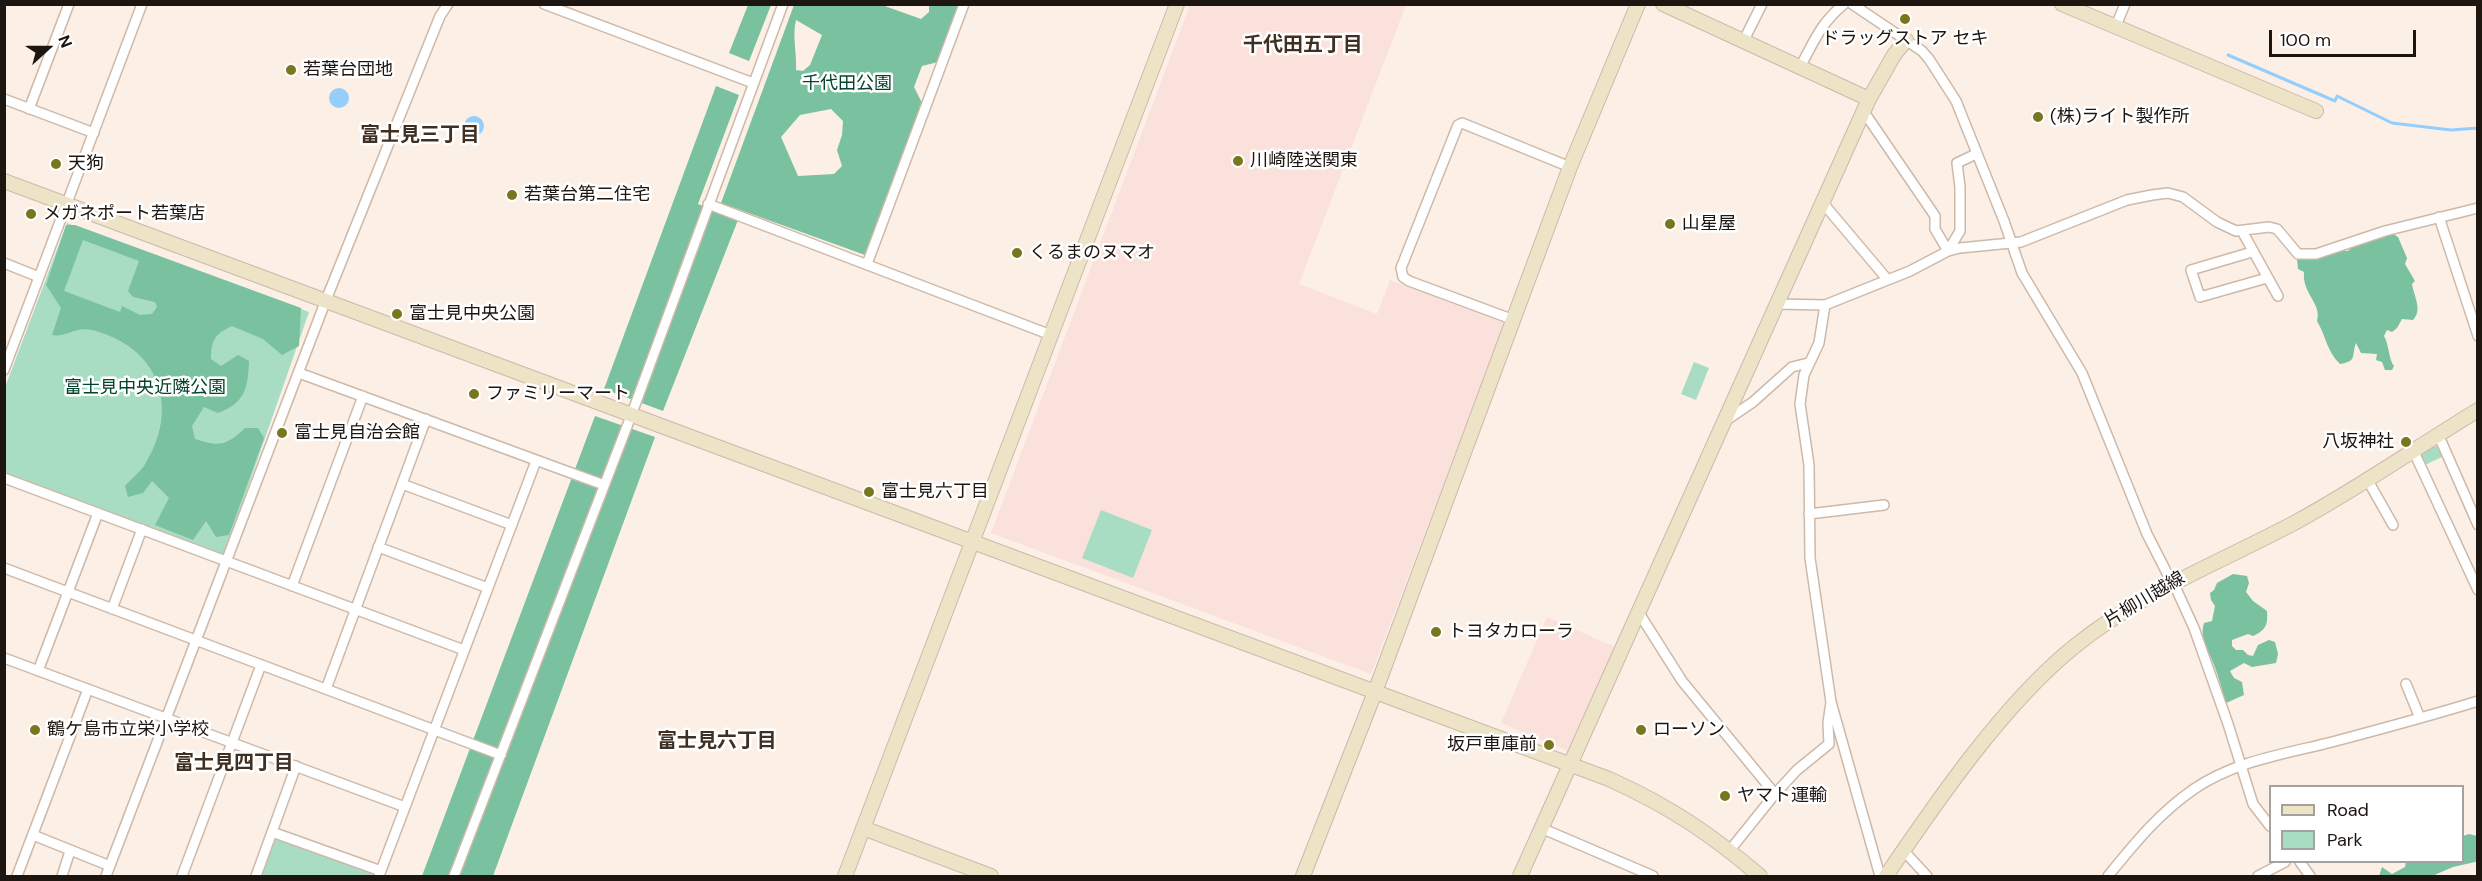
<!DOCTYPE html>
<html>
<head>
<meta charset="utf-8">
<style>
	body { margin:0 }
	#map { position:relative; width:2482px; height:881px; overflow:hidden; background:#fcefe5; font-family:"DM Sans",sans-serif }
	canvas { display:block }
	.frame { position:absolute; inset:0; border:6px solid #1d1510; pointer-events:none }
	.legend { position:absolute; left:2269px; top:785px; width:195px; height:78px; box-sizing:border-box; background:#fff; border:2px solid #a5a19f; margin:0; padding:8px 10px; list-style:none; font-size:18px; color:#1d1510 }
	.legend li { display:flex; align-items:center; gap:12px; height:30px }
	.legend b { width:30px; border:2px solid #a5a19f }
	.north { position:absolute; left:18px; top:18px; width:60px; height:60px; -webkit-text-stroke:4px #fff; paint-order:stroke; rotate:69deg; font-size:16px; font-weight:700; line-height:24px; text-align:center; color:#1d1510 }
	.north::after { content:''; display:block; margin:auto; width:21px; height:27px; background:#1d1510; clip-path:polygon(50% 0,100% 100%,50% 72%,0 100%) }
	.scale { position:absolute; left:2269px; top:30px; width:147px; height:27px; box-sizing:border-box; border:3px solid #1d1510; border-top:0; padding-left:8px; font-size:18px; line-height:21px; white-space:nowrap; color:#1d1510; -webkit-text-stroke:4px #fff; paint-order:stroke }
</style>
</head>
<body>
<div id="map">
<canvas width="2482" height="881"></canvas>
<div class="frame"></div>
<ul class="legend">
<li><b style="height:8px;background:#ede3c7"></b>Road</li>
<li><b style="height:16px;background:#a8ddc3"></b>Park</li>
</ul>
<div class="north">N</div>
<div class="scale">100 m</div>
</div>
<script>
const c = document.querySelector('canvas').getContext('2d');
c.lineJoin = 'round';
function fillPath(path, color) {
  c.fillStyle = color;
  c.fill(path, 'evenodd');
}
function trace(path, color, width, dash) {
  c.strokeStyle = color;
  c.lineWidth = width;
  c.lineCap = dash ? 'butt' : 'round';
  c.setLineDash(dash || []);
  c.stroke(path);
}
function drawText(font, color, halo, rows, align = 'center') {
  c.font = font + ' "DM Sans","Noto Sans JP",sans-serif';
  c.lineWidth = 5;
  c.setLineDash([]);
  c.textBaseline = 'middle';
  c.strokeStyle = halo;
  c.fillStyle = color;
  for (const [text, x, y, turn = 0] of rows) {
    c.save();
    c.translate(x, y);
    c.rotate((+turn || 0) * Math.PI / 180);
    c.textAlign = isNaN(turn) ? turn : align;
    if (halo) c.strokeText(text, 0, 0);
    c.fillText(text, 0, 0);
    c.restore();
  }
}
const industrial = new Path2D(`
	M 1190,5 L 1406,5 L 1299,284 L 1377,314 L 1390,280 L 1505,323 L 1371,674 L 991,533 Z
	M 1547,617 L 1615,647 L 1568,751 L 1501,723 Z`);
const green = new Path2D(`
	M 67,223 L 309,312 L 224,556 L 5,473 L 4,390 Z
	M 1694,362 L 1709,368 L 1696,400 L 1681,394 Z
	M 2433,446 L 2440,447 L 2444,456 L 2425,465 L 2421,458 L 2423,451 Z
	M 1101,510 L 1152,530 L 1133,578 L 1082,558 Z
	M 272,832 L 381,871 L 379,876 L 256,876 Z`);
const forest = new Path2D(`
	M 748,5 L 771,5 L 749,61 L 729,53 Z
	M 794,5 L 882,5 L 921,19 L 929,12 L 929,5 L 960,5 L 938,62 L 922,66 L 914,87 L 922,103 L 865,255 L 721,203 ZM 796,20 L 822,35 L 810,65 L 803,71 L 796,70 C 797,53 792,36 796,20 ZM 831,109 L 843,121 L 842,135 L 837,150 L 842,166 L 834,174 L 798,176 L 781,137 L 800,115 Z
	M 716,86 L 739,95 L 698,204 L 738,220 L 663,411 L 604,389 Z
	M 66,225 L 75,225 L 301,308 L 299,346 L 282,355 L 263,339 L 232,326 C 215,334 211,340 211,359 L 221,366 L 238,355 L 249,361 C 248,388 245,403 218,413 L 204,407 L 192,426 L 195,439 C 219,447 226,446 245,428 L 258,428 L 264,438 L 229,535 L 216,537 L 206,521 L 193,540 L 155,525 L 169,498 L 152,481 L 143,493 L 128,497 L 125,486 C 131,479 139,473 144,466 C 181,408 160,347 92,330 C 75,326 65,338 52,335 L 61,308 L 46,285 ZM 83,240 L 139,261 L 128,291 L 133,297 L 155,302 L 157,307 L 152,314 L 140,315 L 122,306 L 120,312 L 64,291 Z
	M 2390,232 L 2398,237 L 2407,258 L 2405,264 L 2415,281 L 2412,284 C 2414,297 2423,310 2413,320 L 2402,319 L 2397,328 L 2392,332 L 2387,330 L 2384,336 C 2389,344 2389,361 2394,366 L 2392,370 L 2385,370 L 2382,362 L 2376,360 L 2377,354 L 2361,353 L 2356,343 C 2351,356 2358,361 2340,364 C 2327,352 2326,336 2317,321 C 2322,303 2302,294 2304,272 L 2298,269 L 2297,259 L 2299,256 C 2308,257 2316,258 2324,256 C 2335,254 2335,250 2348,251 L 2355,244 Z
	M 595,416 L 655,437 L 493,876 L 422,876 Z
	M 2233,574 L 2247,576 L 2249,583 L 2246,592 L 2253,601 L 2267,611 C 2268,625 2266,630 2253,636 L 2248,634 L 2232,640 L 2232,646 L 2236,650 L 2243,650 L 2248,655 L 2253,656 L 2258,645 L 2269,640 L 2275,642 L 2278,654 L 2276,663 L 2252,667 L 2244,663 L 2230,671 L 2234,678 L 2242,682 L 2244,695 L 2226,703 C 2222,691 2219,677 2214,665 C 2209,651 2199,639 2204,623 L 2212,621 L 2215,606 L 2211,600 L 2210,593 L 2214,590 L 2217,583 Z
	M 2469,834 L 2477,836 L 2477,861 L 2475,862 L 2453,867 L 2432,876 L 2379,876 L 2382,867 L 2392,874 L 2405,867 L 2406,862 L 2462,862 L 2463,836 Z`);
const water = new Path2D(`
	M329 98a10 10 0 1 1 20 0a10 10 0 1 1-20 0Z
	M464 126a10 10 0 1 1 20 0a10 10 0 1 1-20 0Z`);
const stream = new Path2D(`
	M 2228,55 L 2335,101 L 2337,96 L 2392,123 L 2451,130 L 2478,128`);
const street = new Path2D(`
	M 544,4 L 753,83
	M 1852,4 L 1922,51 L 1929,59 L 1956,101 L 2004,221 L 2022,273 L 2082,373 L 2147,534 L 2172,583
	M 2115,28 L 2125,4
	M 1744,40 L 1762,4
	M 1800,67 C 1815,40 1820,24 1844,4
	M 4,99 L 94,133
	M 29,109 L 69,4
	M 1864,112 L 1935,216 L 1935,229 L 1948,251
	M 1822,202 L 1887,279
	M 708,204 L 1051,335
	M 2439,217 L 2478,336
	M 2242,231 L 2278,296
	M 1948,251 L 1960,231 L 1960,187 L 1957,163 L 1976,154
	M 2252,252 L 2191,270 L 2200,297 L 2267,278
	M 4,263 L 39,277
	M 867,264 L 964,4
	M 1776,304 L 1825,305 L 1910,271 L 1948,251 L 1960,248 L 2021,242 L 2127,200 L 2152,195 L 2168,193 L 2183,197 L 2217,222 L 2236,231 L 2269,227 L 2277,229 L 2298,254 L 2316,254 L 2385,231 L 2478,208
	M 1825,305 L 1819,343 L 1804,375 L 1800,404 L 1809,465 L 1810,558 L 1831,702
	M 1514,320 L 1409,281 L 1403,277 L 1401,268 L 1458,125 L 1462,123 L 1570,167
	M 4,370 L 142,4
	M 299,373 L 604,485
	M 1725,421 L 1753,402 L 1792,367 L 1808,363
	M 2438,434 L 2478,525
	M 2413,450 L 2478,590
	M 4,478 L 464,650
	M 2367,479 L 2393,525
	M 402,484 L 512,525
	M 1809,514 L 1884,505
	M 378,547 L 488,588
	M 4,568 L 501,755
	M 2173,582 L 2194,628 L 2228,724 L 2253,804 L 2270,826
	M 292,586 L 363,396
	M 112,609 L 142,529
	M 1639,613 L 1682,681 L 1775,794 L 1730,850
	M 4,658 L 405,807
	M 38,671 L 98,513
	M 2406,684 L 2420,718
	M 326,689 L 426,419
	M 1775,794 L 1797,770 L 1829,744 L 1828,723 L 1831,702 L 1880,876
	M 1541,828 L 1653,876
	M 272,832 L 381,871
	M 33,835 L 110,866
	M 1903,850 L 1927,876
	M 2300,862 L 2310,876
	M 17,876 L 88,689
	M 62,876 L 70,851
	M 106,876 L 326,300 L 440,16 L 448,4
	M 182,876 L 261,665
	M 256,876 L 296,766
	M 379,876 L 536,461
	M 454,876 L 631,416 L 783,4
	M 2108,876 C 2135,843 2158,814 2194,789 C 2235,761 2285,754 2332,742 C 2381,729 2430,716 2478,701
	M 2258,876 L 2285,862`);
const secondary = new Path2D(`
	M 1663,4 L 1869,99
	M 2062,4 L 2316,111
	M 4,181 L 1609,779 C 1669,806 1711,834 1760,876
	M 863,828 L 991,876
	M 845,876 L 1177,4
	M 1303,876 L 1375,692 L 1570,167 L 1638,4
	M 1520,876 L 1869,99 L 1894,55 L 1906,40
	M 1886,876 C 1937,801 2004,703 2075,646 C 2142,592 2221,562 2296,522 C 2359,488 2417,447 2478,410`);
const markers = [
	[1905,19,6,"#79771d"],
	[291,70,6,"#79771d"],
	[2038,117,6,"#79771d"],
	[1238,161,6,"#79771d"],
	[56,164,6,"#79771d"],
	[512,195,6,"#79771d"],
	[31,214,6,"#79771d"],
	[1670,224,6,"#79771d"],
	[1017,253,6,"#79771d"],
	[397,314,6,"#79771d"],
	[474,394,6,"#79771d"],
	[282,433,6,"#79771d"],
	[2406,442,6,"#79771d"],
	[869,492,6,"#79771d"],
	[1436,632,6,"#79771d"],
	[35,730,6,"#79771d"],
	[1641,730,6,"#79771d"],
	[1549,745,6,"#79771d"],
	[1725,796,6,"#79771d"]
];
const poiNames = [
	["ドラッグストア セキ",1905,39,"center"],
	["若葉台団地",303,70],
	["(株)ライト製作所",2050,117],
	["川崎陸送関東",1250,161],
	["天狗",68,164],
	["若葉台第二住宅",524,195],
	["メガネポート若葉店",43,214],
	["山星屋",1682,224],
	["くるまのヌマオ",1029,253],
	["富士見中央公園",409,314],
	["ファミリーマート",486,394],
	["富士見自治会館",294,433],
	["八坂神社",2394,442,"right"],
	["富士見六丁目",881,492],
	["トヨタカローラ",1448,632],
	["鶴ケ島市立栄小学校",47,730],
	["ローソン",1653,730],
	["坂戸車庫前",1537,745,"right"],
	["ヤマト運輸",1737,796]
];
const parkNames = [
	["千代田公園",847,84],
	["富士見中央近隣公園",145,388]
];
const streetNames = [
	["片柳川越線",2145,600,-31]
];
const neighbourhoodNames = [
	["千代田五丁目",1303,46],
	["富士見三丁目",420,136],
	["富士見六丁目",717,742],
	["富士見四丁目",234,764]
];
fillPath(industrial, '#fbe1db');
fillPath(green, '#a8ddc3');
fillPath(forest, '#79c19f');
fillPath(water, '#94cefc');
trace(stream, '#94cefc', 3);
trace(street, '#cdb9a9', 12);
trace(secondary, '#cdb9a9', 16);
trace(street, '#fff', 9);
trace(secondary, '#ede3c7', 14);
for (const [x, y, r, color] of markers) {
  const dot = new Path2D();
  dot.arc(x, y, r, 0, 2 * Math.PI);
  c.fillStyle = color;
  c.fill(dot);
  trace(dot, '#fff', 2);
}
drawText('18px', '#1d1510', '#fff', poiNames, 'left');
drawText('18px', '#04432d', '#fff', parkNames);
drawText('18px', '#1d1510', '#fff', streetNames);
drawText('bold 20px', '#403023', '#fff', neighbourhoodNames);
</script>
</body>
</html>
